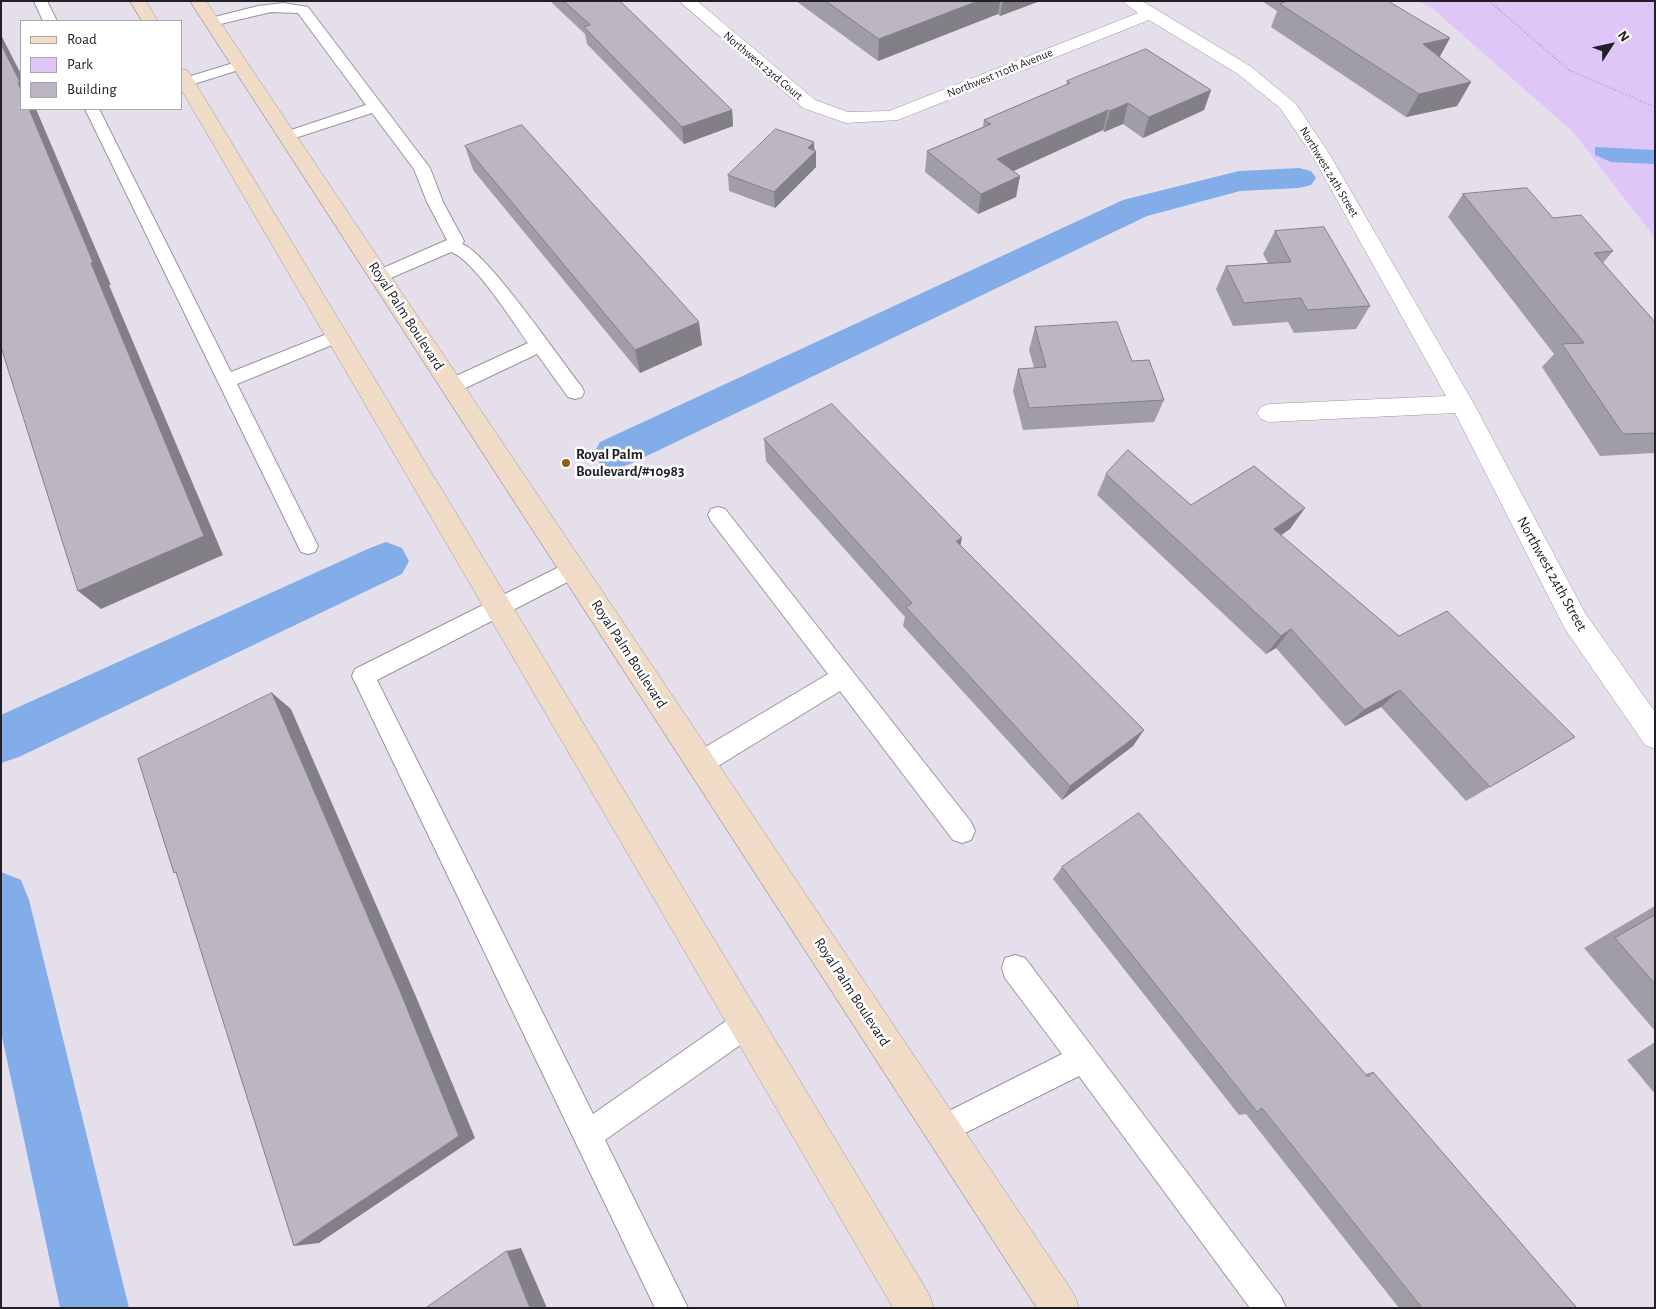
<!DOCTYPE html>
<html>
<head>
<meta charset="utf-8">
<style>
	body { margin:0 }
	#map { position:relative; width:1656px; height:1309px; overflow:hidden; background:#e5dfeb; font-family:"Alegreya Sans",sans-serif }
	canvas { display:block }
	.frame { position:absolute; inset:0; border:2px solid #222024; pointer-events:none }
	.legend { position:absolute; left:20px; top:20px; width:162px; height:90px; box-sizing:border-box; background:#fff; border:1px solid #a7a6a7; margin:0; padding:6px 9px; list-style:none; font-size:15px; color:#222024 }
	.legend li { display:flex; align-items:center; gap:10px; height:25px }
	.legend b { width:25px; border:1px solid #a7a6a7 }
	.north { position:absolute; left:1586px; top:20px; width:50px; height:50px; -webkit-text-stroke:4px #fff; paint-order:stroke; rotate:55deg; font-size:14px; font-weight:700; line-height:20px; text-align:center; color:#222024 }
	.north::after { content:''; display:block; margin:auto; width:18px; height:22px; background:#222024; clip-path:polygon(50% 0,100% 100%,50% 72%,0 100%) }
</style>
</head>
<body>
<div id="map">
<canvas width="1656" height="1309"></canvas>
<div class="frame"></div>
<ul class="legend">
<li><b style="height:6px;background:#f0dbc7"></b>Road</li>
<li><b style="height:14px;background:#dec7f8"></b>Park</li>
<li><b style="height:14px;background:#bbb6c1"></b>Building</li>
</ul>
<div class="north">N</div>
</div>
<script>
const c = document.querySelector('canvas').getContext('2d');
c.lineJoin = 'round';
function fillPath(path, color) {
  c.fillStyle = color;
  c.fill(path, 'evenodd');
}
function trace(path, color, width, dash) {
  c.strokeStyle = color;
  c.lineWidth = width;
  c.lineCap = dash ? 'butt' : 'round';
  c.setLineDash(dash || []);
  c.stroke(path);
}
function drawText(font, color, halo, rows, align = 'center') {
  c.font = font + ' "Alegreya Sans",sans-serif';
  c.lineWidth = 5;
  c.setLineDash([]);
  c.textBaseline = 'middle';
  c.strokeStyle = halo;
  c.fillStyle = color;
  for (const [text, x, y, turn = 0] of rows) {
    c.save();
    c.translate(x, y);
    c.rotate((+turn || 0) * Math.PI / 180);
    c.textAlign = isNaN(turn) ? turn : align;
    if (halo) c.strokeText(text, 0, 0);
    c.fillText(text, 0, 0);
    c.restore();
  }
}
const green = new Path2D(`
	M 1418,1 L 1655,1 L 1655,238 L 1573,132 L 1432,8 Z`);
const water = new Path2D(`
	M 1595,147 L 1655,150 L 1655,164 L 1611,162 L 1595,155 Z`);
const canal = new Path2D(`
	M 1299,168 L 1311,171 L 1316,178 L 1311,185 L 1299,188 L 1240,191 L 1147,216 L 630,464 L 615,469 L 600,464 L 594,453 L 600,442 L 1123,200 L 1239,171 Z
	M 386,542 L 402,548 L 409,561 L 402,574 L 19,757 L 1,763 L 1,715 L 370,548 Z
	M 1,872 L 21,880 L 29,900 L 129,1308 L 60,1308 L 1,1032 Z`);
const path = new Path2D(`
	M 1489,1 L 1569,70 L 1655,107`);
const service = new Path2D(`
	M 34,1 L 47,1 L 57,21 L 43,21 Z
	M 283,3 L 308,7 L 430,168 L 443,202 L 464,241 L 462,244 C 487,252 561,361 582,387 L 584,392 L 582,397 L 575,399 L 568,397 L 537,354 L 459,391 L 452,393 L 445,391 L 443,386 L 445,381 L 528,343 C 513,322 474,260 451,252 L 386,280 L 380,282 L 374,280 L 371,276 L 374,272 L 447,240 L 427,202 L 414,169 L 372,113 L 292,139 L 282,139 L 279,136 L 282,133 L 366,105 L 298,13 L 271,12 L 212,26 L 205,22 L 207,19 L 258,6 Z
	M 240,61 L 245,62 L 247,65 L 245,68 L 181,88 L 181,79 Z
	M 85,109 L 99,109 L 231,372 L 332,332 L 338,330 L 344,332 L 347,336 L 344,340 L 237,384 L 318,546 L 315,552 L 308,554 L 301,552 Z
	M 718,507 L 725,509 L 971,822 L 975,831 L 971,840 L 962,843 L 953,840 L 840,691 L 710,771 L 701,774 L 692,771 L 689,763 L 692,755 L 828,674 L 711,521 L 708,515 L 711,509 Z
	M 573,560 L 581,563 L 584,569 L 581,575 L 377,680 L 593,1114 L 736,1014 L 746,1010 L 756,1014 L 760,1024 L 756,1034 L 605,1140 L 688,1308 L 655,1308 L 352,676 L 355,669 Z
	M 1015,955 L 1025,958 L 1281,1297 L 1286,1308 L 1250,1308 L 1079,1076 L 943,1144 L 933,1139 L 928,1129 L 933,1119 L 1062,1054 L 1005,978 L 1002,968 L 1005,958 Z`);
const minor = new Path2D(`
	M 679,1 L 697,1 L 815,100 L 848,112 L 889,111 L 1138,13 L 1122,1 L 1142,1 L 1250,66 L 1296,104 L 1330,155 L 1474,404 L 1585,613 L 1655,712 L 1655,749 L 1645,745 L 1565,629 L 1455,413 L 1269,422 L 1261,419 L 1257,413 L 1261,407 L 1269,404 L 1446,396 L 1312,155 L 1280,108 L 1238,74 L 1149,20 L 898,120 L 846,123 L 803,108 Z`);
const secondary = new Path2D(`
	M 130,1 L 146,1 L 158,21 L 142,21 Z
	M 190,1 L 206,1 L 1074,1294 L 1079,1308 L 1037,1308 Z
	M 181,69 L 187,70 L 190,74 L 929,1294 L 934,1308 L 893,1308 L 181,89 Z`);
const wall = new Path2D(`
	M 550,1 L 620,1 L 732,110 L 733,126 L 684,144 L 587,44 L 585,34 Z
	M 796,1 L 1040,1 L 1000,16 L 998,14 L 878,61 Z
	M 1262,1 L 1388,1 L 1440,57 L 1471,82 L 1457,106 L 1406,117 L 1271,27 L 1277,11 Z
	M 1067,81 L 1211,90 L 1204,110 L 1143,138 L 1123,124 L 1104,132 L 1103,130 L 1013,171 L 1020,176 L 1016,197 L 978,214 L 925,172 L 927,151 L 983,127 L 984,120 L 1066,85 Z
	M 814,142 L 816,167 L 775,208 L 729,191 L 728,175 Z
	M 465,146 L 702,345 L 640,373 L 473,170 Z
	M 1463,194 L 1553,218 L 1613,251 L 1603,263 L 1655,322 L 1655,453 L 1600,456 L 1542,367 L 1554,354 L 1448,217 Z
	M 1275,231 L 1370,306 L 1356,329 L 1294,333 L 1288,322 L 1233,326 L 1216,289 L 1226,266 L 1268,263 L 1263,254 Z
	M 1035,327 L 1132,361 L 1164,400 L 1154,422 L 1023,430 L 1013,391 L 1018,369 L 1034,368 L 1029,350 Z
	M 764,439 L 1144,730 L 1133,746 L 1062,800 L 903,626 L 905,617 L 766,461 Z
	M 1106,474 L 1191,505 L 1290,529 L 1281,535 L 1399,636 L 1575,737 L 1466,801 L 1381,707 L 1345,726 L 1276,648 L 1266,654 L 1097,495 Z
	M 1062,867 L 1365,1074 L 1373,1072 L 1577,1308 L 1399,1308 L 1246,1114 L 1239,1115 L 1053,879 Z
	M 1655,906 L 1655,1031 L 1584,948 Z
	M 1655,1042 L 1655,1094 L 1627,1060 Z`);
const shadedWall = new Path2D(`
	M 978,1 L 1000,1 L 998,14 L 878,61 L 879,39 Z
	M 1003,1 L 1040,1 L 1000,16 Z
	M 1,35 L 21,74 L 21,91 L 1,44 Z
	M 1450,38 L 1437,62 L 1423,44 Z
	M 1471,82 L 1457,106 L 1406,117 L 1419,94 Z
	M 1211,90 L 1204,110 L 1143,138 L 1149,117 Z
	M 1128,103 L 1123,124 L 1104,132 L 1110,111 Z
	M 29,109 L 36,109 L 111,285 L 109,285 L 223,555 L 101,609 L 78,591 L 91,263 Z
	M 732,110 L 733,126 L 684,144 L 682,127 Z
	M 1108,110 L 1103,130 L 994,180 L 997,159 Z
	M 814,142 L 814,152 L 816,151 L 816,167 L 775,208 L 774,192 L 808,148 Z
	M 1020,176 L 1016,197 L 978,214 L 981,194 Z
	M 699,322 L 702,345 L 640,373 L 635,350 Z
	M 1305,508 L 1290,529 L 1260,549 L 1274,529 Z
	M 962,538 L 958,558 L 956,541 Z
	M 1291,629 L 1276,648 L 1266,654 L 1281,636 Z
	M 1400,690 L 1381,707 L 1345,726 L 1364,710 Z
	M 272,693 L 291,709 L 417,999 L 475,1138 L 319,1243 L 294,1246 Z
	M 1144,730 L 1133,746 L 1062,800 L 1070,786 Z
	M 521,1248 L 547,1308 L 530,1308 L 507,1251 Z`);
const building = new Path2D(`
	M 564,1 L 620,1 L 732,110 L 682,127 L 584,27 L 590,25 Z
	M 826,1 L 978,1 L 879,39 Z
	M 1287,1 L 1388,1 L 1450,38 L 1423,44 L 1471,82 L 1419,94 L 1280,4 Z
	M 1,44 L 20,82 L 18,82 L 21,91 L 21,109 L 29,109 L 93,262 L 91,263 L 204,536 L 78,591 L 1,347 Z
	M 1146,49 L 1211,90 L 1149,117 L 1128,103 L 1110,111 L 1108,110 L 997,159 L 1020,176 L 981,194 L 927,151 L 991,124 L 984,120 L 1070,83 L 1067,81 Z
	M 522,125 L 699,322 L 635,350 L 465,146 Z
	M 776,129 L 814,142 L 808,148 L 816,151 L 774,192 L 728,175 Z
	M 1527,188 L 1553,218 L 1581,215 L 1613,251 L 1594,253 L 1655,322 L 1655,433 L 1623,434 L 1562,344 L 1584,343 L 1463,194 Z
	M 1324,227 L 1370,306 L 1307,310 L 1301,298 L 1244,303 L 1226,266 L 1291,262 L 1275,231 Z
	M 1117,322 L 1132,361 L 1149,360 L 1164,400 L 1029,408 L 1018,369 L 1046,367 L 1035,327 Z
	M 832,404 L 962,538 L 956,541 L 1144,730 L 1070,786 L 906,607 L 912,603 L 764,439 Z
	M 1128,450 L 1191,505 L 1254,466 L 1305,508 L 1274,529 L 1399,636 L 1447,611 L 1575,737 L 1490,787 L 1400,690 L 1364,710 L 1291,629 L 1281,636 L 1106,474 Z
	M 272,693 L 400,991 L 459,1136 L 294,1246 L 176,872 L 174,873 L 138,759 Z
	M 1139,813 L 1368,1077 L 1373,1072 L 1577,1308 L 1422,1308 L 1262,1108 L 1257,1112 L 1062,867 Z
	M 1655,915 L 1655,984 L 1615,938 Z
	M 507,1251 L 530,1308 L 426,1308 Z`);
const markers = [
	[566,463,5,"#925e11"]
];
const farStreetnames = [
	["Northwest 23rd Court",763,66,40],
	["Northwest 110th Avenue",1000,73,-22],
	["Northwest 24th Street",1329,172,59]
];
const streetNames = [
	["Royal Palm Boulevard",406,316,57],
	["Northwest 24th Street",1552,574,61],
	["Royal Palm Boulevard",629,654,57],
	["Royal Palm Boulevard",852,992,57]
];
const poiNames = [
	["Royal Palm",576,454],
	["Boulevard/#10983",576,471]
];
fillPath(green, '#dec7f8');
fillPath(water, '#82ade9');
fillPath(canal, '#82ade9');
trace(service, '#99949f', 2);
trace(minor, '#99949f', 1);
trace(secondary, '#99949f', 1);
trace(path, '#8d8991', 2, [0.5, 2.5]);
fillPath(service, '#fff');
fillPath(minor, '#fff');
fillPath(secondary, '#f0dbc7');
fillPath(wall, '#a19da6');
fillPath(shadedWall, '#837f87');
fillPath(building, '#bbb6c1');
trace(building, '#837f87', 1);
for (const [x, y, r, color] of markers) {
  const dot = new Path2D();
  dot.arc(x, y, r, 0, 2 * Math.PI);
  c.fillStyle = color;
  c.fill(dot);
  trace(dot, '#fff', 2);
}
drawText('12px', '#222024', '#fff', farStreetnames);
drawText('15px', '#222024', '#fff', streetNames);
drawText('bold 15px', '#222024', '#fff', poiNames, 'left');
</script>
</body>
</html>
